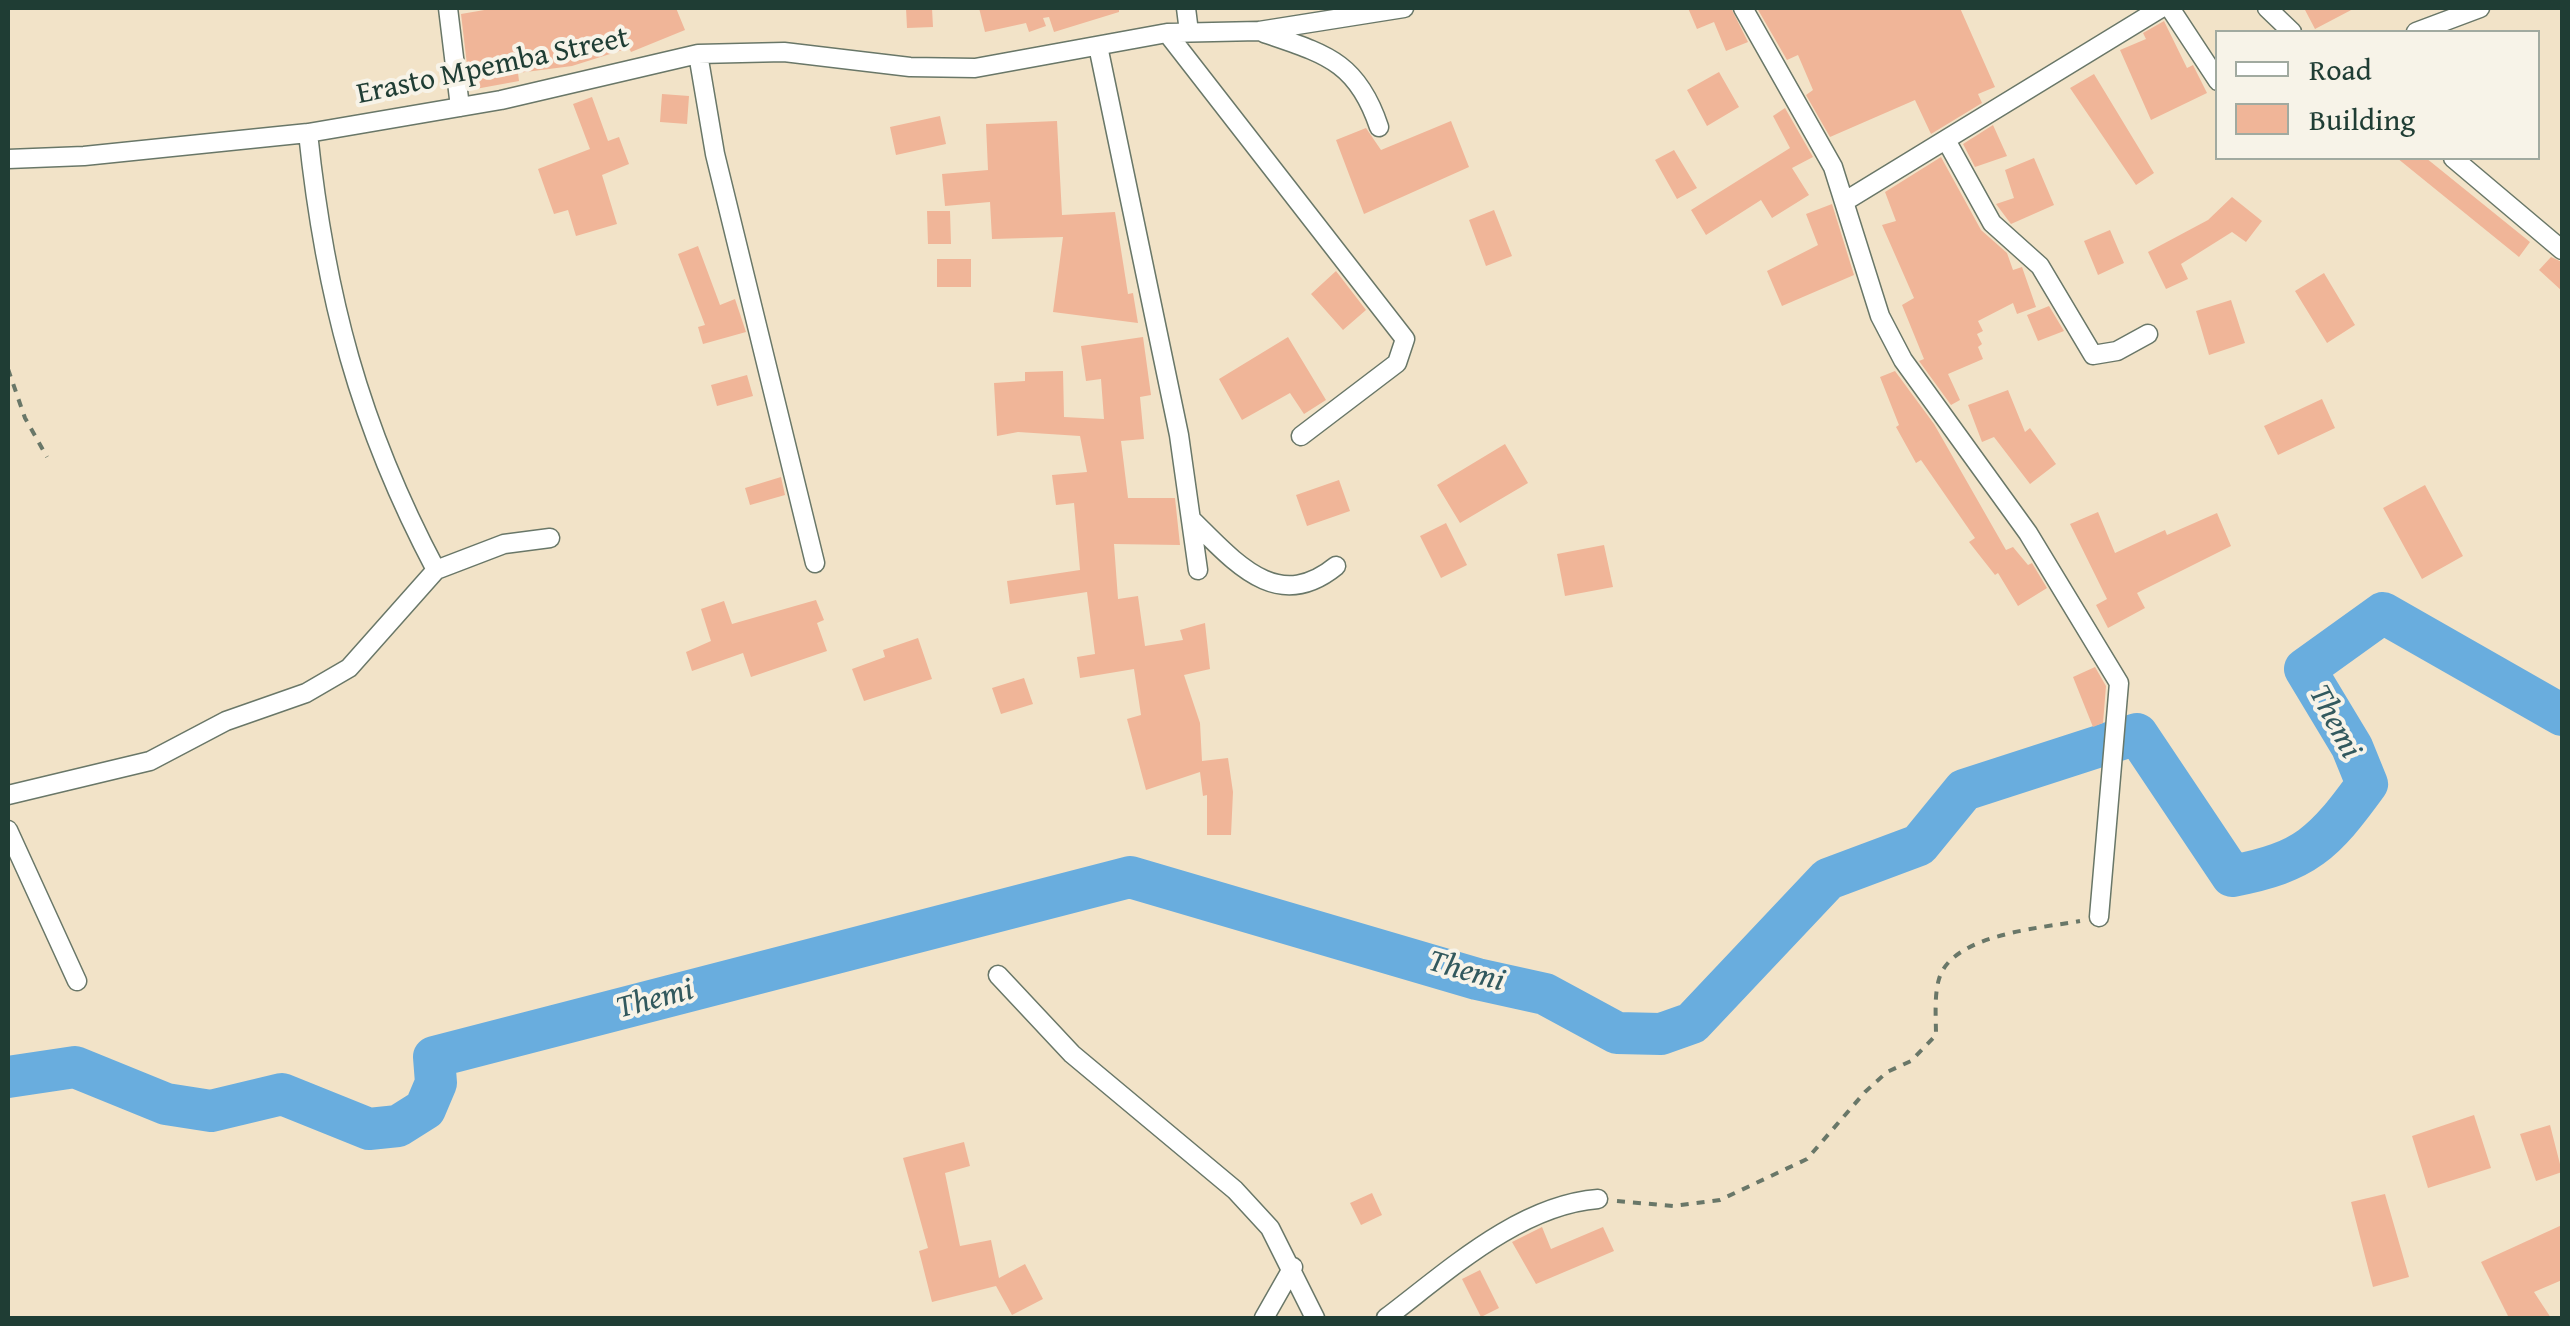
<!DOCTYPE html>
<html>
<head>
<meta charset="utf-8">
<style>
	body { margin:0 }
	#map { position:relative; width:2570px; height:1326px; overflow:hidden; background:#f2e3c8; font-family:"Gentium Book Plus",serif }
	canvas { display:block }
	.frame { position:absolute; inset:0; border:10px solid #1f3d34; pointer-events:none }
	.legend { position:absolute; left:2215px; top:30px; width:325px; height:130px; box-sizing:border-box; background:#f7f3e8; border:2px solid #a1aaa0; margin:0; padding:12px 18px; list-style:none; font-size:30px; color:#1f3d34 }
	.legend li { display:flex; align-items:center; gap:20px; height:50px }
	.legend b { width:50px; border:2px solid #a1aaa0 }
</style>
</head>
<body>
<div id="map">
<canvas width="2570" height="1326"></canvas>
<div class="frame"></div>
<ul class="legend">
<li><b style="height:12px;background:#fff"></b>Road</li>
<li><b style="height:28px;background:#f0b598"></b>Building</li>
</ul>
</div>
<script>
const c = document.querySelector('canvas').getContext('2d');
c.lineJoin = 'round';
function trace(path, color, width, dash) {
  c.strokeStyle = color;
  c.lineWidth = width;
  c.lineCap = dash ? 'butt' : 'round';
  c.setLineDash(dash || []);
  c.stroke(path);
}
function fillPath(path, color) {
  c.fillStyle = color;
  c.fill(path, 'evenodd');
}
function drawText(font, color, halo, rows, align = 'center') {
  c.font = font + ' "Gentium Book Plus",serif';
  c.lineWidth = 8;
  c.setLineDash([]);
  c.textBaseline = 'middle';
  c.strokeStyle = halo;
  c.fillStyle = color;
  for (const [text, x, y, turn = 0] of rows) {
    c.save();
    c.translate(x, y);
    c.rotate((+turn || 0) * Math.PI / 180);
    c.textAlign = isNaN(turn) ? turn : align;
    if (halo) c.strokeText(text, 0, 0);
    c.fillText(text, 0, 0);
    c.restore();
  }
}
const river = new Path2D(`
	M 8,1077 L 75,1067 L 166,1104 L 211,1111 L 282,1094 L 369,1129 L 398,1126 L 425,1109 L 436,1083 L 434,1057 L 1130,877 L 1477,979 L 1545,994 L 1617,1033 L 1661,1034 L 1692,1023 L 1828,879 L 1919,845 L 1964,790 L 2137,734 L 2232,876 C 2306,862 2324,843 2367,784 L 2352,747 L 2305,669 L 2383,613 L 2562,715`);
const building = new Path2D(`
	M 496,8 L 676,8 L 685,30 L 631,52 L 629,48 L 572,66 L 518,73 L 519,81 L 470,90 L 461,14 Z
	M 906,8 L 932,8 L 933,27 L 907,28 Z
	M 979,8 L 1119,8 L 1119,12 L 1054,32 L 1049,17 L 1043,18 L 1046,26 L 1029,32 L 1026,23 L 985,32 Z
	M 1688,8 L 1731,8 L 1748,42 L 1726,51 L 1714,22 L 1697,29 Z
	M 1757,8 L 1960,8 L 1995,87 L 1978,94 L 1982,103 L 1931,134 L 1915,100 L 1830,137 L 1806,95 L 1813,90 L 1798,55 L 1787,60 Z
	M 2304,8 L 2355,8 L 2315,29 Z
	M 2164,21 L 2187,68 L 2193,65 L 2207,93 L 2151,120 L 2120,50 L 2146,39 L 2143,33 Z
	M 1719,72 L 1739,107 L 1707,126 L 1687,90 Z
	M 2094,74 L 2154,173 L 2136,185 L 2070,88 Z
	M 662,94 L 689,96 L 687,124 L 660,122 Z
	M 592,97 L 608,141 L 619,137 L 629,164 L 602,175 L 617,224 L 576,236 L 568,210 L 554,214 L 538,169 L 590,149 L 573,104 Z
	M 1785,108 L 1813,157 L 1792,168 L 1809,195 L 1772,218 L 1761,200 L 1706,235 L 1691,210 L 1790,148 L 1773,116 Z
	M 940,116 L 946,144 L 896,155 L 890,127 Z
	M 1057,121 L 1062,215 L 1115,212 L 1128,294 L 1133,293 L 1138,323 L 1053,312 L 1063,237 L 992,239 L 990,202 L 945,206 L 942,174 L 988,170 L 986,124 Z
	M 1451,121 L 1469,167 L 1364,214 L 1336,140 L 1366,128 L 1381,150 Z
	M 1993,125 L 2007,156 L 1975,167 L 1963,144 Z
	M 1674,150 L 1697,188 L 1677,199 L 1655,160 Z
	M 1941,157 L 1981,230 L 2007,253 L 2013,270 L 2022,267 L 2036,307 L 2017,314 L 2013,303 L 1978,321 L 1983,331 L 1977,334 L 1982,344 L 1978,347 L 1983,359 L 1948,374 L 1960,400 L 1951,405 L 1919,361 L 1924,359 L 1902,305 L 1914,298 L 1882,225 L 1896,221 L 1885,192 Z
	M 2034,158 L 2054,205 L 2011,224 L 1996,204 L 2014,198 L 2005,170 Z
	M 2397,158 L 2426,158 L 2530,242 L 2519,257 Z
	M 2232,197 L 2262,221 L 2246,242 L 2232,232 L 2181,264 L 2188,279 L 2166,289 L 2148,252 L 2208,220 Z
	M 1832,204 L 1854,275 L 1782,306 L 1767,271 L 1818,245 L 1806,214 Z
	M 1494,210 L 1512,256 L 1486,266 L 1469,220 Z
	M 927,211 L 950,211 L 951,244 L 928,244 Z
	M 2110,230 L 2124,263 L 2098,275 L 2084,241 Z
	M 698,246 L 720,305 L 735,299 L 746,332 L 703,344 L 698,327 L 705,325 L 678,254 Z
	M 2551,257 L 2562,262 L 2562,291 L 2539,270 Z
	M 937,259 L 971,259 L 971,287 L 937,287 Z
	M 1336,271 L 1366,310 L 1343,330 L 1311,294 Z
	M 2324,273 L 2355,325 L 2327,343 L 2295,291 Z
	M 2231,300 L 2245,343 L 2209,355 L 2196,311 Z
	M 2049,306 L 2064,331 L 2038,341 L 2027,315 Z
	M 1143,337 L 1151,395 L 1140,397 L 1144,439 L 1121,441 L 1128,498 L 1175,498 L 1180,545 L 1114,544 L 1118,599 L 1138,596 L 1145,646 L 1183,640 L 1180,630 L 1205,623 L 1210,669 L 1184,675 L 1200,723 L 1202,761 L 1228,758 L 1233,792 L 1231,835 L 1207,835 L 1207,795 L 1203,796 L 1200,772 L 1146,790 L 1127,719 L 1141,715 L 1134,669 L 1080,678 L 1077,657 L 1095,654 L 1087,592 L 1010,604 L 1007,581 L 1080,570 L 1074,503 L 1056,505 L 1052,475 L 1087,472 L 1080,436 L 1018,432 L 997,436 L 994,383 L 1025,381 L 1025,372 L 1063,371 L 1064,417 L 1104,419 L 1101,379 L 1086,381 L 1081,346 Z
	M 1288,337 L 1326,400 L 1304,414 L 1290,393 L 1242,420 L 1219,379 Z
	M 1895,371 L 1934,424 L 2006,550 L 2013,547 L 2028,565 L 2032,563 L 2047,588 L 2018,606 L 1998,573 L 1995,575 L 1969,542 L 1975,538 L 1921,460 L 1916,463 L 1896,427 L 1899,425 L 1880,377 Z
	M 747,375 L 753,396 L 717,406 L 711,385 Z
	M 2008,390 L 2025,432 L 2030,428 L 2056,464 L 2030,484 L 1994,437 L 1982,442 L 1968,405 Z
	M 2322,399 L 2335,428 L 2278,455 L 2264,426 Z
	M 1505,444 L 1528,483 L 1460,523 L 1437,485 Z
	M 781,477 L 785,495 L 750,505 L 745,488 Z
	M 1339,480 L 1350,511 L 1307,526 L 1296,495 Z
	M 2425,485 L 2463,556 L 2422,579 L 2383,508 Z
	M 2098,512 L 2115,553 L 2165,530 L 2167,535 L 2217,513 L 2231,546 L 2137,593 L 2145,608 L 2108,628 L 2096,605 L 2107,599 L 2070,524 Z
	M 1446,523 L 1467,565 L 1441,578 L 1420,536 Z
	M 1604,545 L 1613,587 L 1565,596 L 1557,554 Z
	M 816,600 L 824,620 L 817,623 L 827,651 L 751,677 L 743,653 L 692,671 L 686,652 L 711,641 L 701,609 L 724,601 L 732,624 Z
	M 918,638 L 932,679 L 864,701 L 852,669 L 885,657 L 883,650 Z
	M 2095,667 L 2106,686 L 2103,723 L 2093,727 L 2073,677 Z
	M 1024,678 L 1033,704 L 1001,714 L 992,688 Z
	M 2474,1115 L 2491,1168 L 2428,1188 L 2412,1136 Z
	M 2550,1125 L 2562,1172 L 2536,1181 L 2520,1134 Z
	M 964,1142 L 970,1166 L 945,1173 L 960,1246 L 991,1240 L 999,1278 L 1025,1264 L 1043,1299 L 1012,1315 L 996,1286 L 932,1302 L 919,1251 L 928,1248 L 903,1158 Z
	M 1372,1193 L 1382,1215 L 1361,1225 L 1350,1203 Z
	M 2385,1194 L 2409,1277 L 2373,1287 L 2351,1202 Z
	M 2562,1225 L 2562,1280 L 2534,1292 L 2551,1318 L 2509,1318 L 2481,1262 Z
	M 1542,1227 L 1551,1249 L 1603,1227 L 1614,1251 L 1536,1284 L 1512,1242 Z
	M 1480,1270 L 1499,1308 L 1481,1317 L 1462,1279 Z`);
const path = new Path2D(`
	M 8,369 L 25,418 L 47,457
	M 1617,1201 L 1673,1206 L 1720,1200 L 1807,1159 L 1865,1092 L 1887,1072 L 1911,1061 L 1936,1035 C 1936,1018 1934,996 1939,979 C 1952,934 2042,928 2080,921`);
const street = new Path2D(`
	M 448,8 L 460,107
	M 1186,8 L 1189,32
	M 1743,8 L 1833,167 L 1880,316 L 1903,360 L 2028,533 L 2119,683 L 2099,917
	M 2170,8 L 2218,81
	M 2267,8 L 2292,32
	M 2416,32 L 2480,8
	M 1167,33 L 1405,339 L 1397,363 L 1301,436
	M 1264,33 C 1325,54 1357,61 1379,127
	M 1098,46 L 1179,435 L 1198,570
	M 698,54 L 715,154 L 815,563
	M 308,133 C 325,295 359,425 436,570
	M 1946,140 L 1992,223 L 2040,266 L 2093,355 L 2117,351 L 2148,334
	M 2453,158 L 2562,250
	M 8,159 L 84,156 L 308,133 L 501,100 L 698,54 L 784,52 L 910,67 L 975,68 L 1167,33 L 1259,31 L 1404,8
	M 1847,200 L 2161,8
	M 1192,520 C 1235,562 1277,614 1336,566
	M 8,795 L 150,761 L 226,721 L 306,693 L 349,668 L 436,570 L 504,544 L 550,538
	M 8,830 L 77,981
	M 998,975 L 1072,1054 L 1235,1190 L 1270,1228 L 1315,1318
	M 1264,1318 L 1293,1267
	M 1386,1318 C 1447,1272 1519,1205 1598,1199`);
const streetNames = [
	["Erasto Mpemba Street",493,67,-12]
];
const waterNames = [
	["Themi",2334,722,62],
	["Themi",1466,972,16],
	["Themi",655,1000,-15]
];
trace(river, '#69adde', 42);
fillPath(building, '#f0b598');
trace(street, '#697768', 21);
trace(path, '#697768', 4, [8, 8]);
trace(street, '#fff', 18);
drawText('30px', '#1f3d34', '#f7f3e8', streetNames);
drawText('italic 32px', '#32595e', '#f7f3e8', waterNames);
</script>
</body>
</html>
